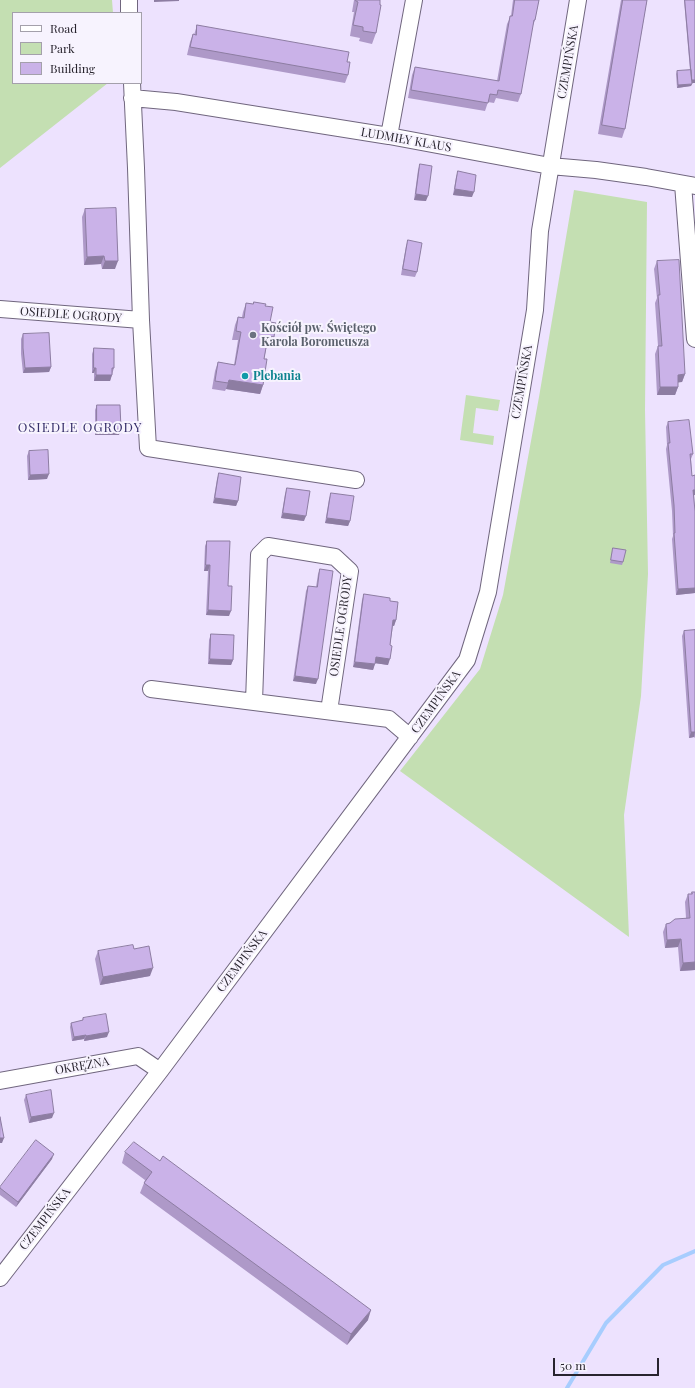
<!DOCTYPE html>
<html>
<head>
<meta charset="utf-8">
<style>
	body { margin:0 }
	#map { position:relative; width:695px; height:1388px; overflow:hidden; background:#ede2fe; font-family:"Playfair Display",serif }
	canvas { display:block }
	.legend { position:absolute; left:12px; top:12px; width:130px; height:72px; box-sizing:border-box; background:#f7f3fe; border:1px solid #a4a0ab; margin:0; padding:5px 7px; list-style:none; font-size:12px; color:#28242e }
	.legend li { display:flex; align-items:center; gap:8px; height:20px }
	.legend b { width:20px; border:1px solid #a4a0ab }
	.scale { position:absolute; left:553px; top:1358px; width:106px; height:18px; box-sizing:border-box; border:2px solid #28242e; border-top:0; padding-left:5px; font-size:12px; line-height:14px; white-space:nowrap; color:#28242e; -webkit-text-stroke:3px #f7f3fe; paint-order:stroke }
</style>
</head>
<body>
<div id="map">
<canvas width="695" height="1388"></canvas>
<ul class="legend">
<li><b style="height:5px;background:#fff"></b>Road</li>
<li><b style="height:11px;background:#c4dfb2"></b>Park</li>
<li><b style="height:11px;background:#cab2e8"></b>Building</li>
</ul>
<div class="scale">50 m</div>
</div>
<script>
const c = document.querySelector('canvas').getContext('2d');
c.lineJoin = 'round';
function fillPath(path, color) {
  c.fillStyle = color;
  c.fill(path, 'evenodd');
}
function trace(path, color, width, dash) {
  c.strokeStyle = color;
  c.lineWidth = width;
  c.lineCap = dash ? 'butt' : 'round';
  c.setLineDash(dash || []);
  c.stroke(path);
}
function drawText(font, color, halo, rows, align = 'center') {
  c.font = font + ' "Playfair Display",serif';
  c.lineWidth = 4;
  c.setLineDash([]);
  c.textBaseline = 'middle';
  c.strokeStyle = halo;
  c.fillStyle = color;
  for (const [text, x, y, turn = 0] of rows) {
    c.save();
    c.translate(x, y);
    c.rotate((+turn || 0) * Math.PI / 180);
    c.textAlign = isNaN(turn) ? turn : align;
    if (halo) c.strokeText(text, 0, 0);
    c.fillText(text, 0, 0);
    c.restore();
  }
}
const green = new Path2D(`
	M 0,0 L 112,0 L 113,13 L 13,13 L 13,83 L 108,83 L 0,168 Z
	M 574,190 L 647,202 L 645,410 L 648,574 L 641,696 L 624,815 L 629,937 L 400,771 L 480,669 L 503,595 L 539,397 Z
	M 466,395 L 500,400 L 498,411 L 476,408 L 473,433 L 494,436 L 493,445 L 460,440 Z`);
const stream = new Path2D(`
	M 567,1388 L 606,1323 L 663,1265 L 695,1251`);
const minor = new Path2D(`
	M 129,0 L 129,13
	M 132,83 L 136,168 L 141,320 L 148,448 L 356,480
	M 132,98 L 176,102 L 389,136 L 550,166 L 596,170 L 646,177 L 695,186
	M 389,136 L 414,0
	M 683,184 L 695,339
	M 0,309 L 141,320
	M 151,689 L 389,719 L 410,737
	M 254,702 L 259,555 L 268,546 L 335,557 L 350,571 L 329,711
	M 0,1081 L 138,1056 L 160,1071
	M 0,1278 L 160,1071 L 467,660 L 488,592 L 535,310 L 540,231 L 578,0`);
const wall = new Path2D(`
	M 354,0 L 380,0 L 376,33 L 372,44 L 359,41 L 360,38 L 350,36 L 354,12 L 352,12 Z
	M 513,0 L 539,0 L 535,20 L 532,28 L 521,94 L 518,102 L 496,98 L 494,103 L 488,102 L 485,111 L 408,98 L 412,75 L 415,67 L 497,81 L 507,24 L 511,16 Z
	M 621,0 L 647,0 L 625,129 L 622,138 L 598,134 Z
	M 684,0 L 695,0 L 695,83 L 692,83 L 691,86 L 677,88 L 676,74 L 677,71 L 690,70 Z
	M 197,25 L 347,62 L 348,75 L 345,83 L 187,55 L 190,42 L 193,34 L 194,35 Z
	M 420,164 L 426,201 L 414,200 L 418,170 Z
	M 458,171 L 472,197 L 453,195 L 456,177 Z
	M 85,209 L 115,269 L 102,269 L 101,264 L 84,265 L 82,217 Z
	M 408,240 L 417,272 L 415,277 L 401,275 L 406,246 Z
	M 657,261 L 685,374 L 682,382 L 678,382 L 678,387 L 675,395 L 657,395 L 655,354 L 658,346 L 655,303 L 657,298 L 654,269 Z
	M 254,302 L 265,306 L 270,322 L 274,337 L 270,346 L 267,345 L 264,359 L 263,385 L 260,394 L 226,389 L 225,391 L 212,389 L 215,371 L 218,362 L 234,365 L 238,340 L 232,340 L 235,325 L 238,317 L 242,317 L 243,312 L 246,303 L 253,304 Z
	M 23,334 L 51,367 L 49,372 L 23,373 L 21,354 L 21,339 Z
	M 94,348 L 114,368 L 110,381 L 94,381 L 94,373 L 92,373 L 92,354 Z
	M 97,405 L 119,435 L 95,435 L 95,410 Z
	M 668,422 L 693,454 L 691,459 L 692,476 L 695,475 L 695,495 L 694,495 L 695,511 L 695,593 L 676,595 L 672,539 L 673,536 L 672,511 L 666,449 L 667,445 L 666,427 Z
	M 29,451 L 47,479 L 28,480 L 27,456 Z
	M 219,473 L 238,501 L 236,506 L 213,503 L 217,479 Z
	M 287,488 L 304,521 L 281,518 L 285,494 Z
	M 331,493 L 350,521 L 348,526 L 325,523 L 329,499 Z
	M 207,541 L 228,586 L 229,616 L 206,615 L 208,571 L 204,571 L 205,546 Z
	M 613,548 L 623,562 L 622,565 L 610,563 Z
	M 320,569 L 316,684 L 293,681 L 306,591 L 308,586 L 316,587 L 318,574 Z
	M 364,594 L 390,601 L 396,620 L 394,626 L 393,626 L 390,645 L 388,665 L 375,663 L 373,670 L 353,667 L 362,600 Z
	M 695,630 L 695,738 L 694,737 L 689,738 L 682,636 L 684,631 Z
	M 211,634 L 233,660 L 231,665 L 208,664 L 209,640 Z
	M 692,892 L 695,970 L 680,971 L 678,947 L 665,948 L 663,932 L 666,924 L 686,918 L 685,902 L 688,894 L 691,894 Z
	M 134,949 L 150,976 L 100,985 L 95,959 L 98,951 Z
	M 83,1018 L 107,1037 L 84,1041 L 84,1039 L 72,1041 L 70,1027 L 71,1023 L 82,1021 Z
	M 26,1095 L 52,1118 L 29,1123 L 24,1100 Z
	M 125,1152 L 368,1320 L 347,1345 L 140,1193 L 144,1183 L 145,1180 L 122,1163 Z
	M 52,1159 L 16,1207 L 0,1195 L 0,1187 Z`);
const shadedWall = new Path2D(`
	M 154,0 L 179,0 L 179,1 L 154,2 Z
	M 692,80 L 695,80 L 695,83 L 691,83 Z
	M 692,84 L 691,86 L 677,88 L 678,85 Z
	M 455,189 L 474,192 L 472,197 L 453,195 Z
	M 416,194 L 428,196 L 426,201 L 414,200 Z
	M 104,256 L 101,264 L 84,265 L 87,257 Z
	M 105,261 L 118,261 L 115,269 L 102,269 Z
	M 51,367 L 49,372 L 23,373 L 25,368 Z
	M 94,368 L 96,368 L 94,373 L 92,373 Z
	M 685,374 L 682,382 L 675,383 L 678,375 Z
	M 96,375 L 112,375 L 110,381 L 94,381 Z
	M 229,380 L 263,385 L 260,394 L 226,389 Z
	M 660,387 L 678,387 L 675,395 L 657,395 Z
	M 121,429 L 119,435 L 95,435 L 97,430 Z
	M 49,474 L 47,479 L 28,480 L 30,475 Z
	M 693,490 L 695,490 L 695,495 L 691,496 Z
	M 215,498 L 238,501 L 236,506 L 213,503 Z
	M 283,513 L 306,516 L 304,521 L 281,518 Z
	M 327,518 L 350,521 L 348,526 L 325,523 Z
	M 206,565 L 210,565 L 208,571 L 204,571 Z
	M 695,588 L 695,593 L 676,595 L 678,589 Z
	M 208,610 L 231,611 L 229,616 L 206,615 Z
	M 393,620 L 396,620 L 394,626 L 391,625 Z
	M 376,657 L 390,659 L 388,665 L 374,663 Z
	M 210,659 L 233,660 L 231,665 L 208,664 Z
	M 355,662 L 375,664 L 373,670 L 353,667 Z
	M 295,676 L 318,679 L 316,684 L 293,681 Z
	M 691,732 L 695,732 L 694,737 L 689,738 Z
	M 681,939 L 678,947 L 665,948 L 667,940 Z
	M 695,962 L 695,970 L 680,971 L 683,963 Z
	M 153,968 L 150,976 L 100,985 L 103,977 Z
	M 109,1032 L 107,1037 L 84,1041 L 86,1036 Z
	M 86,1035 L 84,1039 L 72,1041 L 74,1037 Z
	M 54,1113 L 52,1118 L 29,1123 L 31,1117 Z
	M 0,1138 L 4,1138 L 2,1143 L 0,1143 Z
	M 54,1154 L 52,1159 L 16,1207 L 18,1202 Z
	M 371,1310 L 368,1320 L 347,1345 L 351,1334 Z`);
const building = new Path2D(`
	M 356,0 L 380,0 L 380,5 L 381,5 L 376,33 L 363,31 L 363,27 L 353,25 L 358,2 L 356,1 Z
	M 515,0 L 539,0 L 535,20 L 534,20 L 521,94 L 498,90 L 497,95 L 490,94 L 488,103 L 411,90 L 415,67 L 499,81 L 510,16 L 512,16 Z
	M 623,0 L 647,0 L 625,129 L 602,125 Z
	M 685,0 L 695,0 L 695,80 L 692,80 Z
	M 197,25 L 349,52 L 347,62 L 350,62 L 348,75 L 190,47 L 193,34 L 196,35 Z
	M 691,70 L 692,84 L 678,85 L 677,71 Z
	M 420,164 L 432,166 L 428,196 L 416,194 Z
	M 458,171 L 476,175 L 474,192 L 455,189 Z
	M 116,208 L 118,261 L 105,261 L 104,256 L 87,257 L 85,209 Z
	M 408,240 L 422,243 L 417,272 L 403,269 Z
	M 679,260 L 685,374 L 678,375 L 678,387 L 660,387 L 658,346 L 662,346 L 658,295 L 660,295 L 657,261 Z
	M 254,302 L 266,304 L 265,306 L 273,307 L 270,322 L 276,323 L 274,337 L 268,336 L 264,359 L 267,359 L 263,385 L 229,380 L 228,383 L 215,381 L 218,362 L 235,365 L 241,332 L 236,331 L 238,317 L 244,318 L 246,303 L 253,304 Z
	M 49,333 L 51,367 L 25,368 L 23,348 L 23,334 Z
	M 94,348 L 114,349 L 114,368 L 112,368 L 112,375 L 96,375 L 96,368 L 94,368 Z
	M 97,405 L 120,405 L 121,429 L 97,430 Z
	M 689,420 L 693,454 L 690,454 L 692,476 L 695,475 L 695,490 L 693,490 L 695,511 L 695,588 L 678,589 L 674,533 L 675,533 L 674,505 L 668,443 L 670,443 L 668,422 Z
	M 48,450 L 49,474 L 30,475 L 29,451 Z
	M 219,473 L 241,477 L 238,501 L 215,498 Z
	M 287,488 L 310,491 L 306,516 L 283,513 Z
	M 331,493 L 354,496 L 350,521 L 327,518 Z
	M 207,541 L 230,541 L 228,586 L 232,586 L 231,611 L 208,610 L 210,565 L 206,565 Z
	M 613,548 L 626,550 L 623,562 L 611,560 Z
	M 320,569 L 333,571 L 318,679 L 295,676 L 308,586 L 317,587 Z
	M 364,594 L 390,598 L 390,601 L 398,602 L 396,620 L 393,620 L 390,645 L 392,646 L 390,659 L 376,657 L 375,664 L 355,662 Z
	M 695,630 L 695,732 L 691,732 L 684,631 Z
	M 211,634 L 234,635 L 233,660 L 210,659 Z
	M 692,892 L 695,892 L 695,962 L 683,963 L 681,939 L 667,940 L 666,924 L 670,923 L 675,919 L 690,918 L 688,894 L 692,894 Z
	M 133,945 L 134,949 L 149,946 L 153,968 L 103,977 L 98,951 Z
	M 106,1014 L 109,1032 L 86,1036 L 86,1035 L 74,1037 L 71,1023 L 83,1020 L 83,1018 Z
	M 51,1090 L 54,1113 L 31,1117 L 26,1095 Z
	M 0,1117 L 4,1138 L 0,1138 Z
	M 36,1140 L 54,1154 L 18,1202 L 0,1188 L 0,1187 Z
	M 134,1142 L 160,1161 L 163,1156 L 371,1310 L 351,1334 L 144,1183 L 152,1172 L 125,1152 Z`);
const markers = [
	[253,335,4,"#6b7280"],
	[245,376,4,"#0f9aa8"]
];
const streetNames = [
	["CZEMPIŃSKA",568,62,-80],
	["LUDMIŁY KLAUS",406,140,10],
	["OSIEDLE OGRODY",71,315,4],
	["CZEMPIŃSKA",522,382,-80],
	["OSIEDLE OGRODY",341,626,-82],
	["CZEMPIŃSKA",436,702,-54],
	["CZEMPIŃSKA",242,961,-53],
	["OKRĘŻNA",82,1066,-10],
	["CZEMPIŃSKA",45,1219,-52]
];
const worshipNames = [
	["Kościół pw. Świętego",261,328],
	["Karola Boromeusza",261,342]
];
const cultureNames = [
	["Plebania",253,376]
];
const neighbourhoodNames = [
	["OSIEDLE OGRODY",80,428]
];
fillPath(green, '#c4dfb2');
trace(stream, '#a7cdfe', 4);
trace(minor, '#70667e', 18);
trace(minor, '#fff', 16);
fillPath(wall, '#ae99c8');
fillPath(shadedWall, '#8d7da2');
fillPath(building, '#cab2e8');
trace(building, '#8d7da2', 1);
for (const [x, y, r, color] of markers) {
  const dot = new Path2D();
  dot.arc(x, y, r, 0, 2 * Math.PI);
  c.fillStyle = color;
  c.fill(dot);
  trace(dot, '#f7f3fe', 1.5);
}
drawText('12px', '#28242e', '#f7f3fe', streetNames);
drawText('bold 12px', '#5b616d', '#f7f3fe', worshipNames, 'left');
drawText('bold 12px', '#0d838f', '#f7f3fe', cultureNames, 'left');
c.letterSpacing = '1px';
drawText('13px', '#362f6a', '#f7f3fe', neighbourhoodNames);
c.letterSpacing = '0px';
</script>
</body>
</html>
